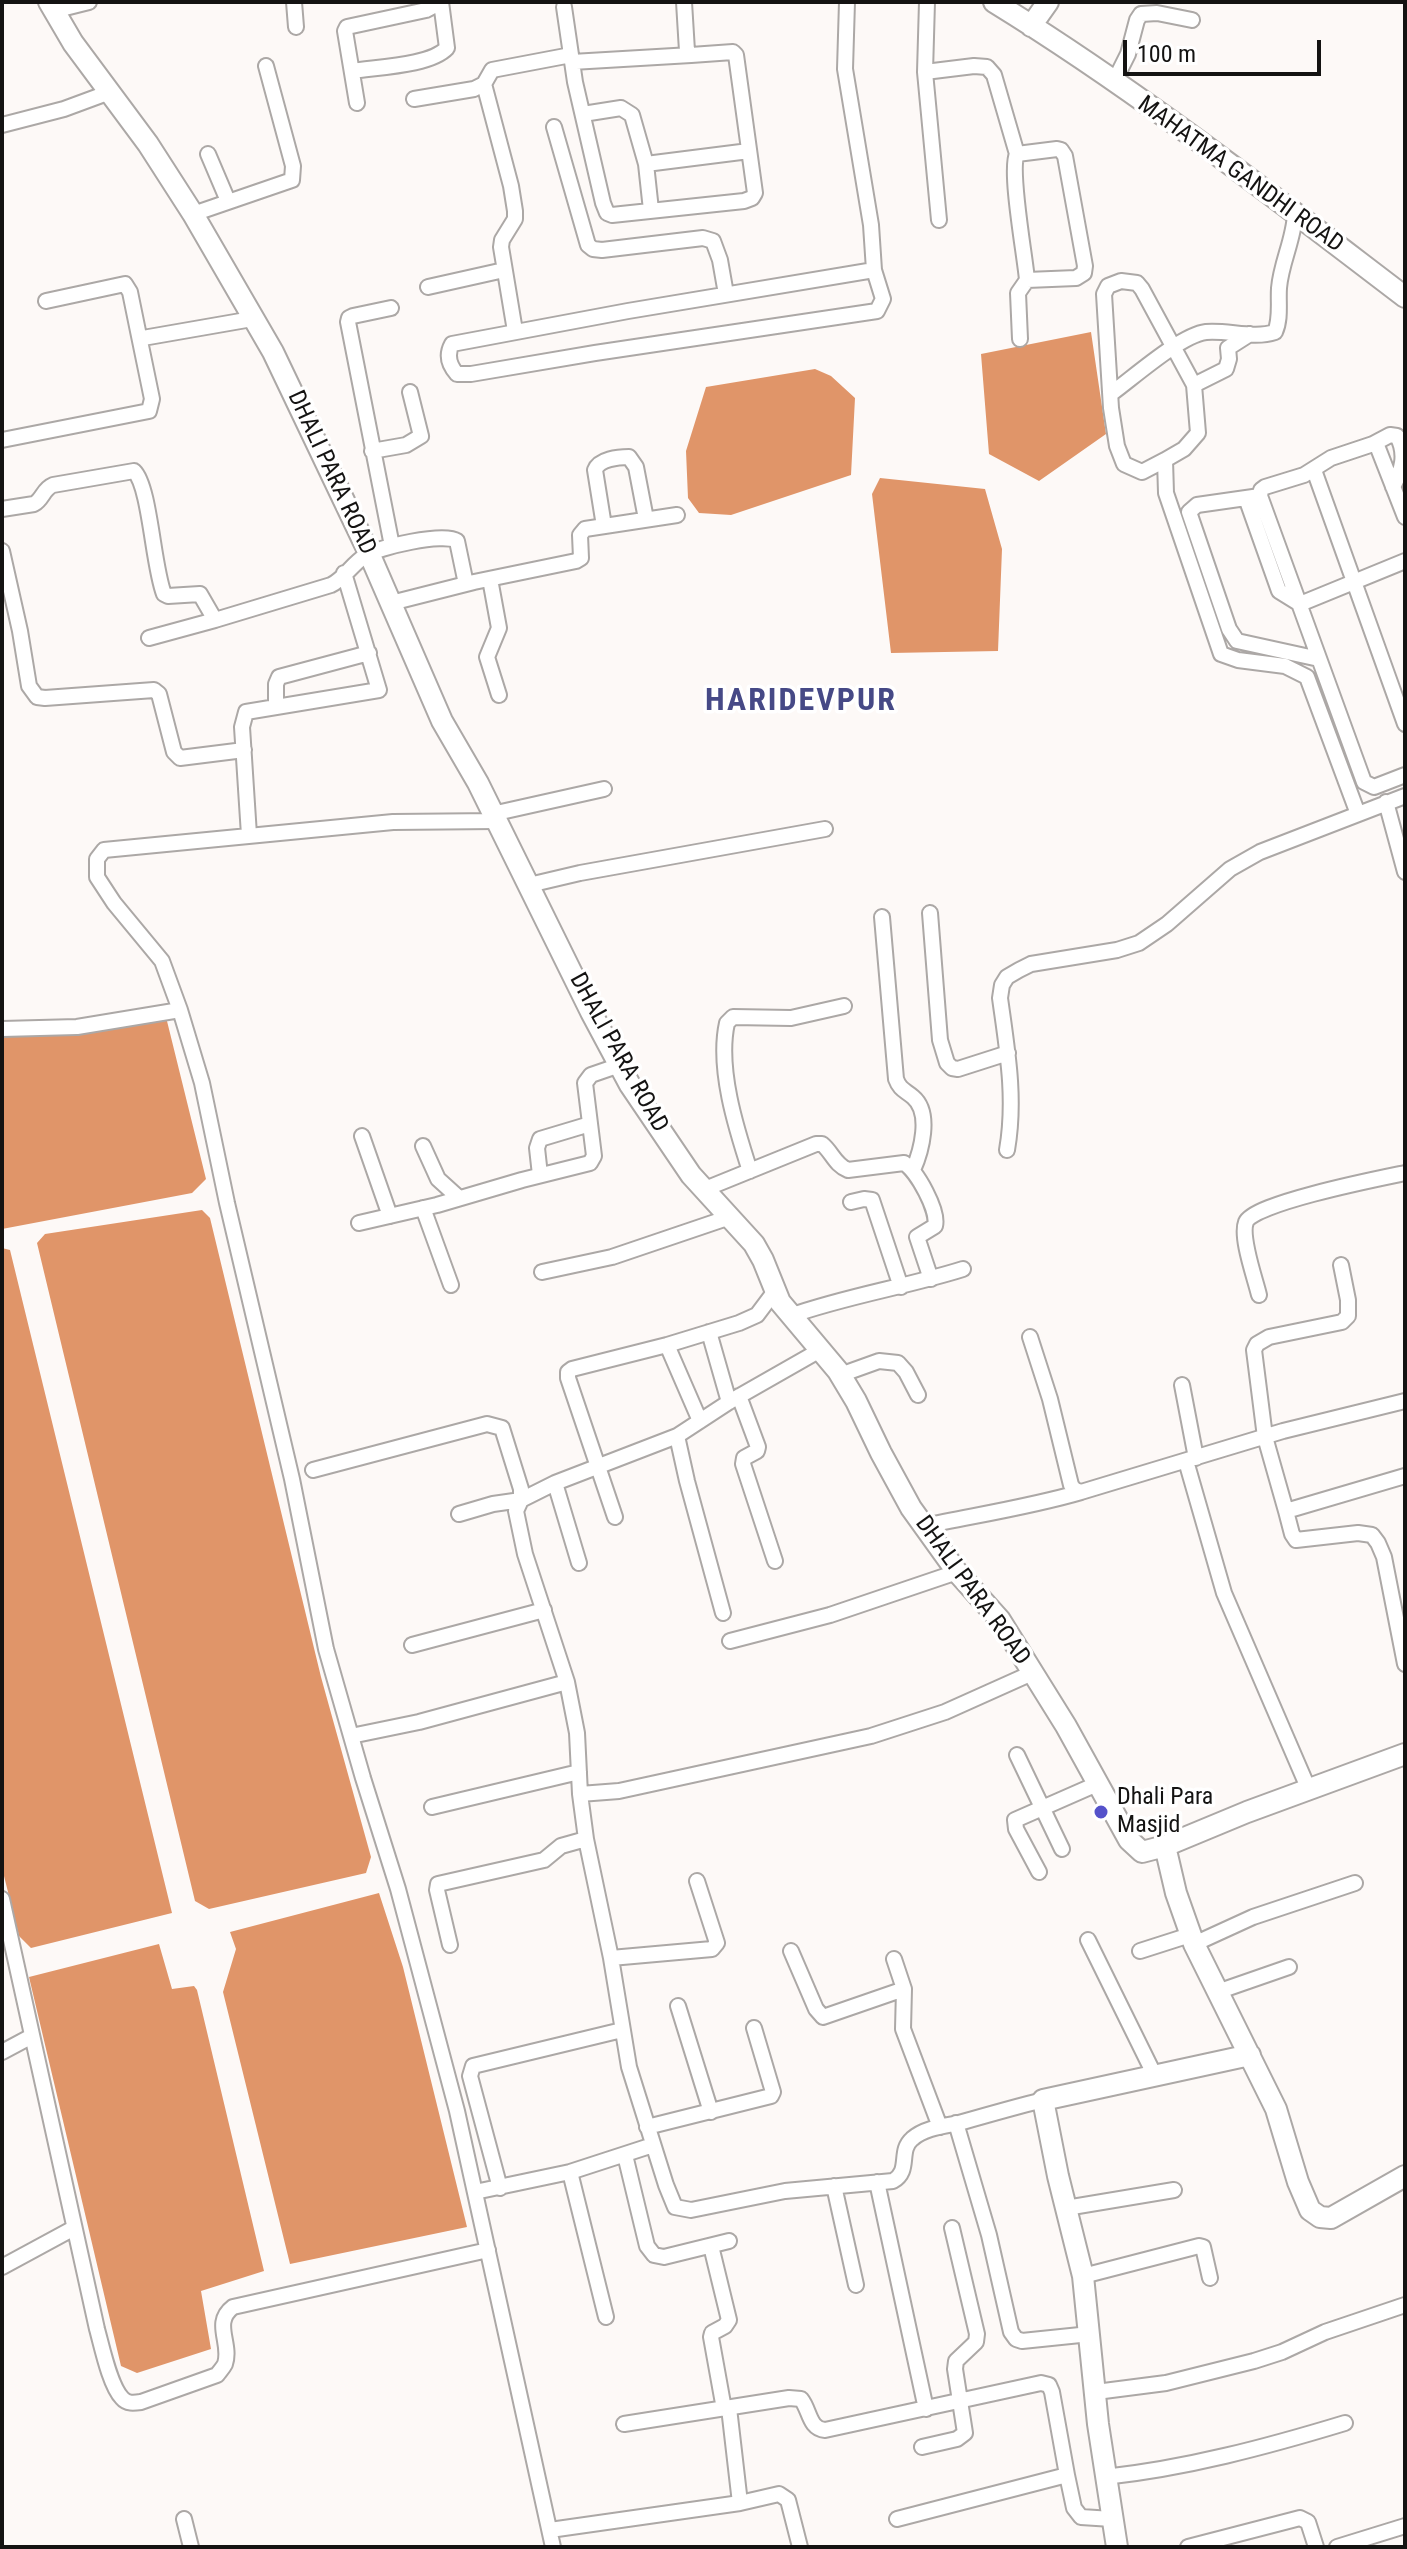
<!DOCTYPE html>
<html>
<head>
<meta charset="utf-8">
<style>
	body { margin:0 }
	#map { position:relative; width:1407px; height:2549px; overflow:hidden; background:#fdf9f7; font-family:"Roboto Condensed",sans-serif }
	canvas { display:block }
	.frame { position:absolute; inset:0; border:4px solid #141312; pointer-events:none }
	.scale { position:absolute; left:1123px; top:40px; width:198px; height:36px; box-sizing:border-box; border:4px solid #141312; border-top:0; padding-left:10px; font-size:24px; line-height:28px; white-space:nowrap; color:#141312; -webkit-text-stroke:6px #fff; paint-order:stroke }
</style>
</head>
<body>
<div id="map">
<canvas width="1407" height="2549"></canvas>
<div class="frame"></div>
<div class="scale">100 m</div>
</div>
<script>
const c = document.querySelector('canvas').getContext('2d');
c.lineJoin = 'round';
function fillPath(path, color) {
  c.fillStyle = color;
  c.fill(path, 'evenodd');
}
function trace(path, color, width, dash) {
  c.strokeStyle = color;
  c.lineWidth = width;
  c.lineCap = dash ? 'butt' : 'round';
  c.setLineDash(dash || []);
  c.stroke(path);
}
function drawText(font, color, halo, rows, align = 'center') {
  c.font = font + ' "Roboto Condensed",sans-serif';
  c.lineWidth = 7;
  c.setLineDash([]);
  c.textBaseline = 'middle';
  c.strokeStyle = halo;
  c.fillStyle = color;
  for (const [text, x, y, turn = 0] of rows) {
    c.save();
    c.translate(x, y);
    c.rotate((+turn || 0) * Math.PI / 180);
    c.textAlign = isNaN(turn) ? turn : align;
    if (halo) c.strokeText(text, 0, 0);
    c.fillText(text, 0, 0);
    c.restore();
  }
}
const water = new Path2D(`
	M 1091,332 L 1106,434 L 1039,481 L 989,454 L 981,354 Z
	M 815,369 L 831,376 L 855,398 L 851,475 L 731,515 L 699,513 L 688,498 L 686,451 L 706,387 Z
	M 880,478 L 985,489 L 1002,549 L 998,651 L 891,653 L 872,494 Z
	M 166,1017 L 206,1179 L 192,1193 L 2,1229 L 2,1036 Z
	M 202,1210 L 210,1218 L 321,1677 L 371,1857 L 366,1873 L 209,1909 L 195,1901 L 37,1243 L 45,1234 Z
	M 2,1248 L 10,1250 L 172,1913 L 31,1948 L 19,1936 L 2,1868 Z
	M 379,1893 L 403,1967 L 467,2227 L 290,2264 L 223,1992 L 236,1949 L 230,1932 Z
	M 159,1944 L 172,1989 L 194,1986 L 197,1990 L 264,2271 L 201,2291 L 211,2349 L 137,2373 L 121,2366 L 29,1977 Z`);
const street = new Path2D(`
	M 294,2 L 296,27
	M 847,2 L 845,69 L 871,225 L 874,270 L 883,299 L 877,311 L 595,353 L 471,374 L 457,374 C 449,365 446,355 452,344 L 628,311 L 874,270
	M 927,2 L 925,72 L 939,220
	M 564,7 L 575,82 L 603,203 L 607,213 L 612,215 L 744,201 L 752,198 L 755,193 L 736,55 L 733,52 L 691,55 L 687,51 L 684,2
	M 53,11 L 89,2
	M 572,62 L 691,55
	M 352,71 C 376,67 430,66 447,48 L 441,2
	M 925,72 L 974,66 L 987,67 L 994,75 L 1017,154 C 1009,170 1025,256 1027,280 L 1018,293 L 1020,339
	M 1114,82 L 1128,54 L 1137,20 L 1141,14 L 1157,13 L 1192,20
	M 484,84 L 511,186 L 515,211 L 515,219 L 502,240 L 501,247 L 515,331
	M 414,99 L 474,89 L 484,84 L 492,70 L 571,55
	M 357,103 L 345,31 L 347,27 L 426,10 L 441,2
	M 583,114 L 621,108 L 632,115 L 646,164 L 651,210
	M 2,125 L 64,109 L 110,92
	M 554,127 L 588,245 L 593,249 L 602,250 L 703,238 L 713,241 L 720,260 L 726,294
	M 208,154 L 228,201
	M 1017,154 L 1057,149 L 1061,150 L 1065,156 L 1085,266 L 1084,273 L 1076,278 L 1027,280
	M 646,164 L 749,151
	M 193,214 L 292,180 L 293,166 L 266,66
	M 428,287 L 504,270
	M 46,301 L 125,284 L 130,292 L 139,336 L 143,338 L 252,319
	M 391,308 L 353,316 L 349,318 L 348,322 L 392,546
	M 1194,385 L 1226,369 L 1229,359 L 1228,348 L 1250,334
	M 1112,393 C 1134,377 1181,335 1206,332 C 1228,330 1254,339 1275,332 C 1281,319 1278,303 1279,288 C 1281,263 1294,239 1295,214
	M 2,440 L 149,411 L 152,399 L 139,336
	M 1376,443 L 1405,517
	M 372,451 L 406,445 L 421,436 L 410,392
	M 1165,460 L 1184,449 L 1198,433 L 1194,385 L 1142,289 L 1137,283 L 1121,281 L 1108,286 L 1104,294 L 1111,408 L 1117,446 L 1124,464 L 1142,472 L 1165,460 L 1166,493 L 1221,654 L 1238,660 L 1285,666 L 1307,677 L 1358,814
	M 1314,470 L 1405,724
	M 1393,487 C 1402,470 1407,454 1397,436 L 1390,435 L 1373,444 L 1331,458 L 1304,475 L 1265,487 L 1261,490 L 1260,496 L 1364,782 L 1374,787 L 1405,775
	M 1260,496 L 1197,505 L 1189,512 L 1229,629 L 1237,641 L 1319,659
	M 1246,498 L 1279,591 L 1300,604 L 1405,561
	M 2,509 L 34,504 C 43,499 43,489 53,485 L 134,471 C 150,486 153,567 164,594 L 168,596 L 200,594 L 215,620 L 331,585 C 344,579 352,564 365,556 C 379,547 444,532 457,541 L 466,584
	M 604,526 L 595,470 C 599,459 618,457 629,457 L 636,467 L 646,519
	M 2,551 L 20,631 L 29,686 L 37,697 L 45,698 L 154,690 L 159,694 L 174,752 L 180,758 L 244,750
	M 490,579 L 499,628 L 487,657 L 499,695
	M 391,603 L 474,582 L 576,561 L 581,558 L 580,535 L 585,529 L 677,515
	M 149,638 L 215,620
	M 276,707 L 276,684 L 279,677 L 369,653
	M 1386,802 L 1405,872
	M 492,814 L 604,789
	M 249,835 L 242,727 L 246,712 L 379,690 L 344,573
	M 529,885 L 580,873 L 825,829
	M 930,913 L 940,1040 L 947,1063 L 952,1068 L 958,1069 L 1008,1053
	M 882,917 L 896,1079 C 900,1090 905,1090 913,1097 C 932,1113 921,1152 913,1170
	M 180,1010 L 202,1083 L 227,1203 L 292,1479 L 326,1649 L 363,1778 L 398,1889 L 457,2111 L 553,2547
	M 2,1029 L 77,1027 L 180,1010 L 162,961 L 114,903 L 97,877 L 97,859 L 104,850 L 393,822 L 496,821
	M 362,1136 L 390,1216
	M 423,1146 L 438,1179 L 459,1198
	M 1007,1150 C 1016,1098 1007,1049 1000,998 L 1002,985 L 1007,977 L 1019,970 L 1031,964 L 1117,950 L 1139,943 L 1167,924 L 1230,869 L 1260,852 L 1405,796
	M 750,1171 C 736,1128 717,1068 727,1023 L 733,1017 L 791,1018 L 844,1006
	M 540,1175 L 537,1148 L 540,1139 L 590,1124
	M 705,1189 L 816,1144 L 822,1144 C 832,1152 835,1165 848,1170 L 904,1163 C 917,1171 939,1211 935,1226 L 917,1237 L 931,1279
	M 851,1202 L 864,1199 L 872,1200 L 901,1287
	M 423,1208 L 451,1285
	M 359,1223 L 437,1205 L 522,1180 L 590,1163 L 594,1156 L 585,1083 L 591,1075 L 620,1065
	M 542,1272 L 612,1257 L 730,1217
	M 1259,1295 C 1255,1278 1240,1237 1246,1222 C 1254,1203 1381,1178 1405,1173
	M 790,1316 C 846,1296 906,1287 963,1269
	M 709,1332 L 729,1402
	M 1030,1337 L 1050,1399 L 1071,1485 L 1075,1490 L 1081,1492 L 1283,1431 L 1405,1401
	M 667,1345 L 700,1421
	M 840,1375 L 879,1361 L 898,1363 L 906,1372 L 918,1395
	M 1182,1385 L 1196,1458
	M 739,1396 L 758,1447 L 757,1451 L 744,1458 L 743,1464 L 775,1561
	M 677,1436 L 687,1481 L 723,1613
	M 1186,1461 L 1224,1593 L 1309,1790
	M 313,1470 L 487,1424 L 502,1428 L 521,1489 L 521,1500 L 516,1511 L 525,1554 L 567,1682 L 577,1733 L 580,1794 L 586,1839 L 611,1958 L 629,2067 L 666,2185 L 675,2207 L 691,2210 L 785,2191 L 893,2181 C 911,2171 898,2151 912,2139 C 924,2128 944,2126 959,2123 C 987,2115 1015,2107 1043,2100
	M 1405,1476 L 1286,1511 L 1292,1534 L 1296,1540 L 1358,1533 L 1372,1535 L 1378,1543 L 1384,1557 L 1405,1664
	M 555,1483 L 579,1563
	M 1286,1511 L 1265,1437 L 1254,1350 L 1257,1344 L 1269,1337 L 1342,1322 L 1348,1316 L 1348,1300 L 1341,1265
	M 459,1514 L 493,1504 L 521,1500 L 555,1483 L 677,1436 L 729,1402 L 822,1349
	M 615,1517 L 568,1378 L 568,1372 L 572,1369 L 667,1345 L 739,1323 L 757,1315 L 775,1291
	M 924,1526 C 976,1515 1030,1507 1081,1492
	M 730,1641 L 830,1615 L 957,1572
	M 412,1645 L 544,1610
	M 351,1736 L 419,1722 L 567,1682
	M 1017,1755 L 1062,1849
	M 580,1794 L 619,1791 L 871,1736 L 945,1712 L 1032,1673
	M 432,1807 L 579,1772
	M 1039,1872 L 1016,1829 L 1015,1820 L 1097,1784
	M 2,1899 L 97,2329 C 102,2347 110,2386 122,2398 C 127,2404 134,2403 141,2402 L 217,2375 C 220,2371 223,2368 225,2364 C 232,2343 212,2323 233,2307 L 488,2250
	M 1088,1940 L 1155,2076
	M 1194,1944 L 1253,1917 L 1355,1883
	M 450,1945 L 437,1890 L 438,1884 L 544,1860 L 561,1846 L 586,1839
	M 791,1951 L 816,2009 L 823,2017 L 904,1989
	M 1140,1951 L 1190,1935
	M 611,1958 L 712,1949 L 717,1943 L 697,1881
	M 894,1959 L 904,1989 L 903,2029 L 940,2127
	M 1217,1992 L 1289,1967
	M 678,2006 L 711,2112
	M 2,2052 L 32,2036
	M 956,2123 L 989,2235 L 1011,2332 L 1016,2339 L 1022,2341 L 1090,2334
	M 647,2127 L 771,2096 L 773,2092 L 754,2028
	M 625,2155 L 647,2246 L 654,2255 L 664,2257 L 729,2241
	M 570,2172 L 606,2317
	M 877,2182 L 926,2409
	M 834,2186 L 856,2285
	M 500,2188 L 470,2076 L 473,2066 L 622,2030
	M 475,2192 L 570,2172 L 653,2145
	M 1066,2208 L 1174,2190
	M 711,2246 L 729,2320 L 725,2326 L 712,2333 L 711,2337 L 724,2409
	M 2,2267 L 74,2228
	M 1083,2276 L 1199,2246 L 1203,2247 L 1210,2278
	M 1096,2392 L 1166,2383 L 1254,2361 L 1282,2352 L 1325,2332 L 1405,2305
	M 729,2408 L 740,2503
	M 624,2424 L 789,2398 L 801,2399 C 810,2410 809,2429 825,2430 L 1041,2383 L 1049,2385 L 1052,2392 L 1067,2475
	M 922,2447 L 957,2439 L 965,2433 L 955,2369 L 956,2361 L 976,2342 L 977,2334 L 952,2228
	M 1105,2477 C 1187,2468 1266,2447 1345,2423
	M 184,2519 L 191,2547
	M 897,2519 L 1067,2475 L 1074,2508 L 1081,2517 L 1112,2519
	M 550,2530 L 740,2503 L 779,2494 L 788,2500 L 800,2547
	M 1188,2547 L 1300,2518 L 1308,2522 L 1316,2547
	M 1337,2547 L 1405,2526`);
const secondary = new Path2D(`
	M 49,2 L 73,43 L 148,144 L 193,214 L 273,352 L 369,553 L 442,721 L 478,783 L 591,1012 L 630,1085 L 691,1175 L 754,1244 L 763,1260 L 780,1302 L 838,1371 L 856,1401 L 881,1453 L 911,1508 L 957,1572 L 1000,1620 L 1066,1726 L 1129,1840 L 1142,1852 L 1165,1846 L 1176,1893 L 1194,1944 L 1276,2109 L 1298,2182 L 1310,2210 L 1320,2217 L 1331,2218 L 1405,2176
	M 994,2 C 1137,90 1271,195 1405,297
	M 1031,26 L 1048,2
	M 1165,1846 L 1247,1812 L 1405,1754
	M 1117,2547 L 1098,2424 L 1083,2276 L 1058,2176 L 1043,2100 L 1250,2055`);
const markers = [
	[1101,1812,8,"#5552ca"]
];
const streetNames = [
	["MAHATMA GANDHI ROAD",1240,175,36],
	["DHALI PARA ROAD",331,473,65],
	["DHALI PARA ROAD",618,1053,61],
	["DHALI PARA ROAD",972,1591,54]
];
const poiNames = [
	["Dhali Para",1117,1798],
	["Masjid",1117,1826]
];
const districtNames = [
	["HARIDEVPUR",801,702]
];
fillPath(water, '#e09569');
trace(street, '#aca8a6', 18);
trace(secondary, '#aca8a6', 24);
trace(street, '#fff', 14);
trace(secondary, '#fff', 20);
for (const [x, y, r, color] of markers) {
  const dot = new Path2D();
  dot.arc(x, y, r, 0, 2 * Math.PI);
  c.fillStyle = color;
  c.fill(dot);
  trace(dot, '#fff', 3);
}
drawText('24px', '#141312', '#fff', streetNames);
drawText('24px', '#141312', '#fff', poiNames, 'left');
c.letterSpacing = '2px';
drawText('bold 32px', '#464986', '#fff', districtNames);
c.letterSpacing = '0px';
</script>
</body>
</html>
